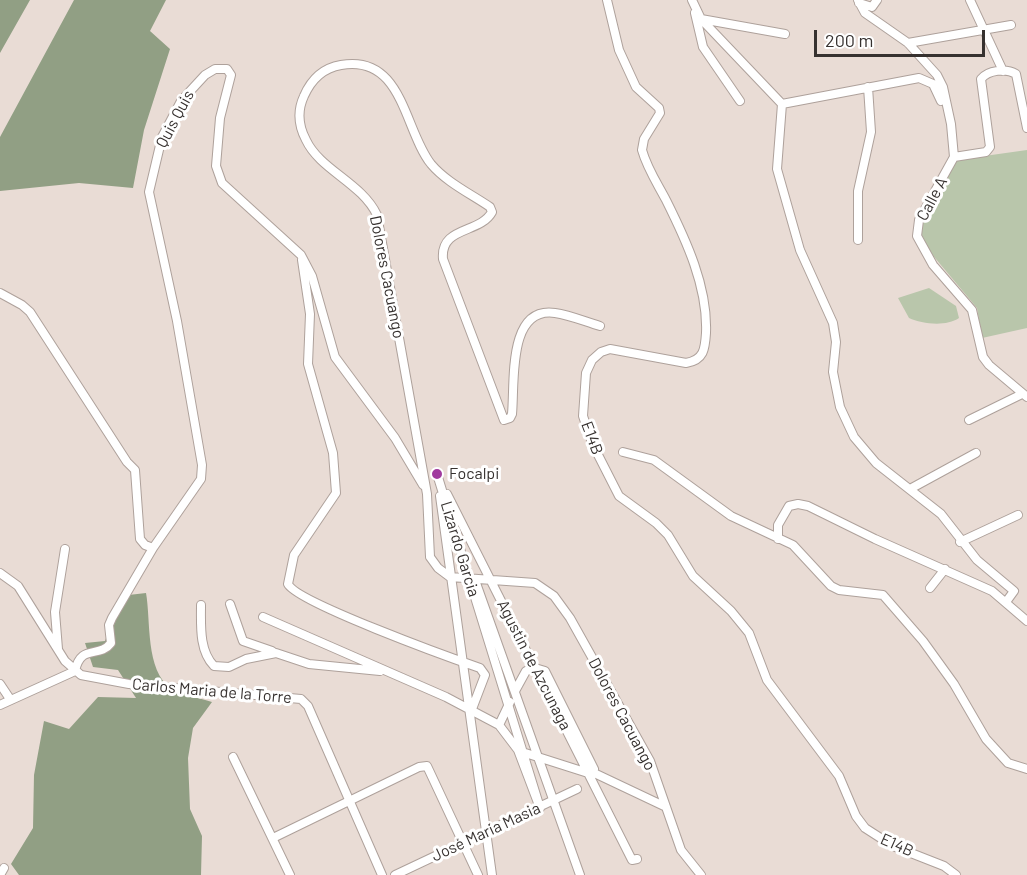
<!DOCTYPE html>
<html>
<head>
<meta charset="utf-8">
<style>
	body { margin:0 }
	#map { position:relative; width:1027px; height:875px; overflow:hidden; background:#e9dcd5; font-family:Barlow,sans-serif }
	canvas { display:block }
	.scale { position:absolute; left:814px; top:30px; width:171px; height:27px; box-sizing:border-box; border:3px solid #36312f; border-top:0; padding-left:8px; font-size:18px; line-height:21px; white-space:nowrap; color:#36312f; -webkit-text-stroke:4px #fff; paint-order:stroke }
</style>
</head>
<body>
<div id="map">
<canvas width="1027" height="875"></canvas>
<div class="scale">200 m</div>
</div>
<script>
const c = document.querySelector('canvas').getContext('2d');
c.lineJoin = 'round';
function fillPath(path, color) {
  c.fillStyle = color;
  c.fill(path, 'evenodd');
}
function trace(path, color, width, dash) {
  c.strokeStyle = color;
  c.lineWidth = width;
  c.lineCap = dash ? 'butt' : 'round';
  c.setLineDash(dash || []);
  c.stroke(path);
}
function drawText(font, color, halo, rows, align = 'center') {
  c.font = font + ' Barlow,sans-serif';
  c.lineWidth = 6;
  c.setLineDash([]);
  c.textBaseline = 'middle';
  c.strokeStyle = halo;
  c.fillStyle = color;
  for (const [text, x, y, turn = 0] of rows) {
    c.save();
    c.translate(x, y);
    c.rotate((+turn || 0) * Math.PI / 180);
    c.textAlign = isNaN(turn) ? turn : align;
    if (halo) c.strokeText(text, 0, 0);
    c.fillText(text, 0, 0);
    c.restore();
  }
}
const green = new Path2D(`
	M 1027,150 L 1027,328 L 982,338 L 977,308 L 930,252 L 921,233 L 924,219 L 956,160 Z
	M 929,288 L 956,306 L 959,318 C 946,327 922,324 909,318 L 898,298 Z`);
const forest = new Path2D(`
	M 0,0 L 30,0 L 0,53 Z
	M 74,0 L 166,0 L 150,31 L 170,49 L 144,130 L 133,188 L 79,183 L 0,191 L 0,137 Z
	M 146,593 C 151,620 145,671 171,688 C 182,695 199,698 212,702 L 193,728 L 188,758 L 190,809 L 202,836 L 201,875 L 19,875 L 11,864 L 33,828 L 34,775 L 44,721 L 69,729 L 98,697 L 136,698 L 118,670 L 93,667 L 85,643 L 105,641 L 120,596 Z`);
const minor = new Path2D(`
	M 607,0 L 619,50 L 636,87 L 659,108 L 660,113 L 644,139 L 642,150 C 647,168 657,183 666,200 C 686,240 708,287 706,333 C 705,349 704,360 686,363 L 610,349 L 601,352 L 592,360 L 586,373 L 583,416 L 592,443 L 619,496 L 656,523 L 668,535 L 693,576 L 731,611 L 749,633 L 767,680 L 839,776 L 856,816 L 865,828 L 893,846 L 944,866 L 956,875
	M 692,0 L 701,19 L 782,104 L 919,78 L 933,84 L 941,101
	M 858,0 L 865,13 L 908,43 L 937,75 L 943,87 L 951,124 L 954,157 L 919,220 L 917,236 L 933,265 L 972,310 L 983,357 L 989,365 L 1027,397
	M 970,0 L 1003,71
	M 859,3 L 872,7 L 877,0
	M 695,13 L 703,47 L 740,101
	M 701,19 L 785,34
	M 908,43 L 1011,25
	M 782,104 L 777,169 L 800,250 L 833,323 L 836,342 L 833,372 L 840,407 L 854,437 L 876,463 L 941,514 L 977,560 L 1014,591 L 1006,602
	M 954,157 L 986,152 L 990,147 L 981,79 C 988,70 1006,68 1016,74 L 1027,128
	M 858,240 L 858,191 L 871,132 L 868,87
	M 302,260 L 310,314 L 308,364 L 333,453 L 336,493 L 294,555 L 288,584 C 296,602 451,658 480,668 L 485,675 L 472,709
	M 0,293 L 22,305 L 30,312 L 127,462 L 135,470 L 140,539 L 145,545 L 153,548
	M 600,326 C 586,322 570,315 555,313 C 507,306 515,383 512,414 L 510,418 L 504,420 L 443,259 C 440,226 480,234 492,212 L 490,207 C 471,194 446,182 431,164 C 404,130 403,54 341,65 C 323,68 311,80 304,96 C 297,111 298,125 306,140 C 320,170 362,183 377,215 L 427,494 L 430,557 L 438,568 L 450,577 L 535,583 L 554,596 L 570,618 L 650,761 L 681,850 L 701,875
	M 969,420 L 1022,394
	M 623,452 L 654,460 L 731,516 L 793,545 L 831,586 L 839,590 L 883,595 L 923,641 L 954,684 L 986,739 L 1008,763 L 1027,769
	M 910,489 L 976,453
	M 447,494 L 632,860 L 637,859
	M 440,496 L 492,875
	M 778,539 L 778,525 L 789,506 L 798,504 L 808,506 L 875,539 L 992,591 L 1027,621
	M 960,542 L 1018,515
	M 0,573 L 18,586 L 65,661 L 81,675 L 129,684 L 301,699 L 308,706 L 382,875
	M 476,583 L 580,875
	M 930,588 L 945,569
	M 230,604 L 243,641 L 272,651
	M 201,605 C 201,625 199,651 214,666 L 229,667 L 246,659 L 276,653 L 309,664 L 380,671
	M 263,617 L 446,697 L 499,725 L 518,750 L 540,808 L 437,474
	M 58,649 L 55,612 L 65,549
	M 75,671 C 81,643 99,659 111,643 L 109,625 L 112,618 L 153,548 L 201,479 L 202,465 L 177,321 L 149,192 L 162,137 L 181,101 L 205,75 L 215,69 L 227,69 L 231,75 L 220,118 L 216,166 L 222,183 L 301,255 L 312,276 L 335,357 L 395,438 L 423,485
	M 0,684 L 10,699
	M 515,691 L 526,671 L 535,668 L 545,671 L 594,769 L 588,773 L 519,751
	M 0,705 L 75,671
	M 499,725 L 510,702
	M 233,757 L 290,875
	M 592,772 L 666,807
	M 273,838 L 419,767 L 427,766 L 478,875
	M 0,875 L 4,868
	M 395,875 L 577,789`);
const markers = [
	[437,474,6,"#a03a9e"]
];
const streetNames = [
	["Quis Quis",175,119,-62],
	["Calle A",932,199,-62],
	["Dolores Cacuango",387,277,79],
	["E14B",592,438,69],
	["Lizardo Garcia",460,549,73],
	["Agustin de Azcunaga",534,665,63],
	["Carlos Maria de la Torre",212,691,5],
	["Dolores Cacuango",622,714,62],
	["José Maria Masia",486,832,-25],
	["E14B",897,845,24]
];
const poiNames = [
	["Focalpi",449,474]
];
fillPath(green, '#b9c6ab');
fillPath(forest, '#919f84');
trace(minor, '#aea19b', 10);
trace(minor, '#fff', 8);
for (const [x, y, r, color] of markers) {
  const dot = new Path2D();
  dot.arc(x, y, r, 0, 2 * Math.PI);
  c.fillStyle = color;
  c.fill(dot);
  trace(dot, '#fff', 2);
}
drawText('16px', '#36312f', '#fff', streetNames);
drawText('16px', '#36312f', '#fff', poiNames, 'left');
</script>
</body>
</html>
